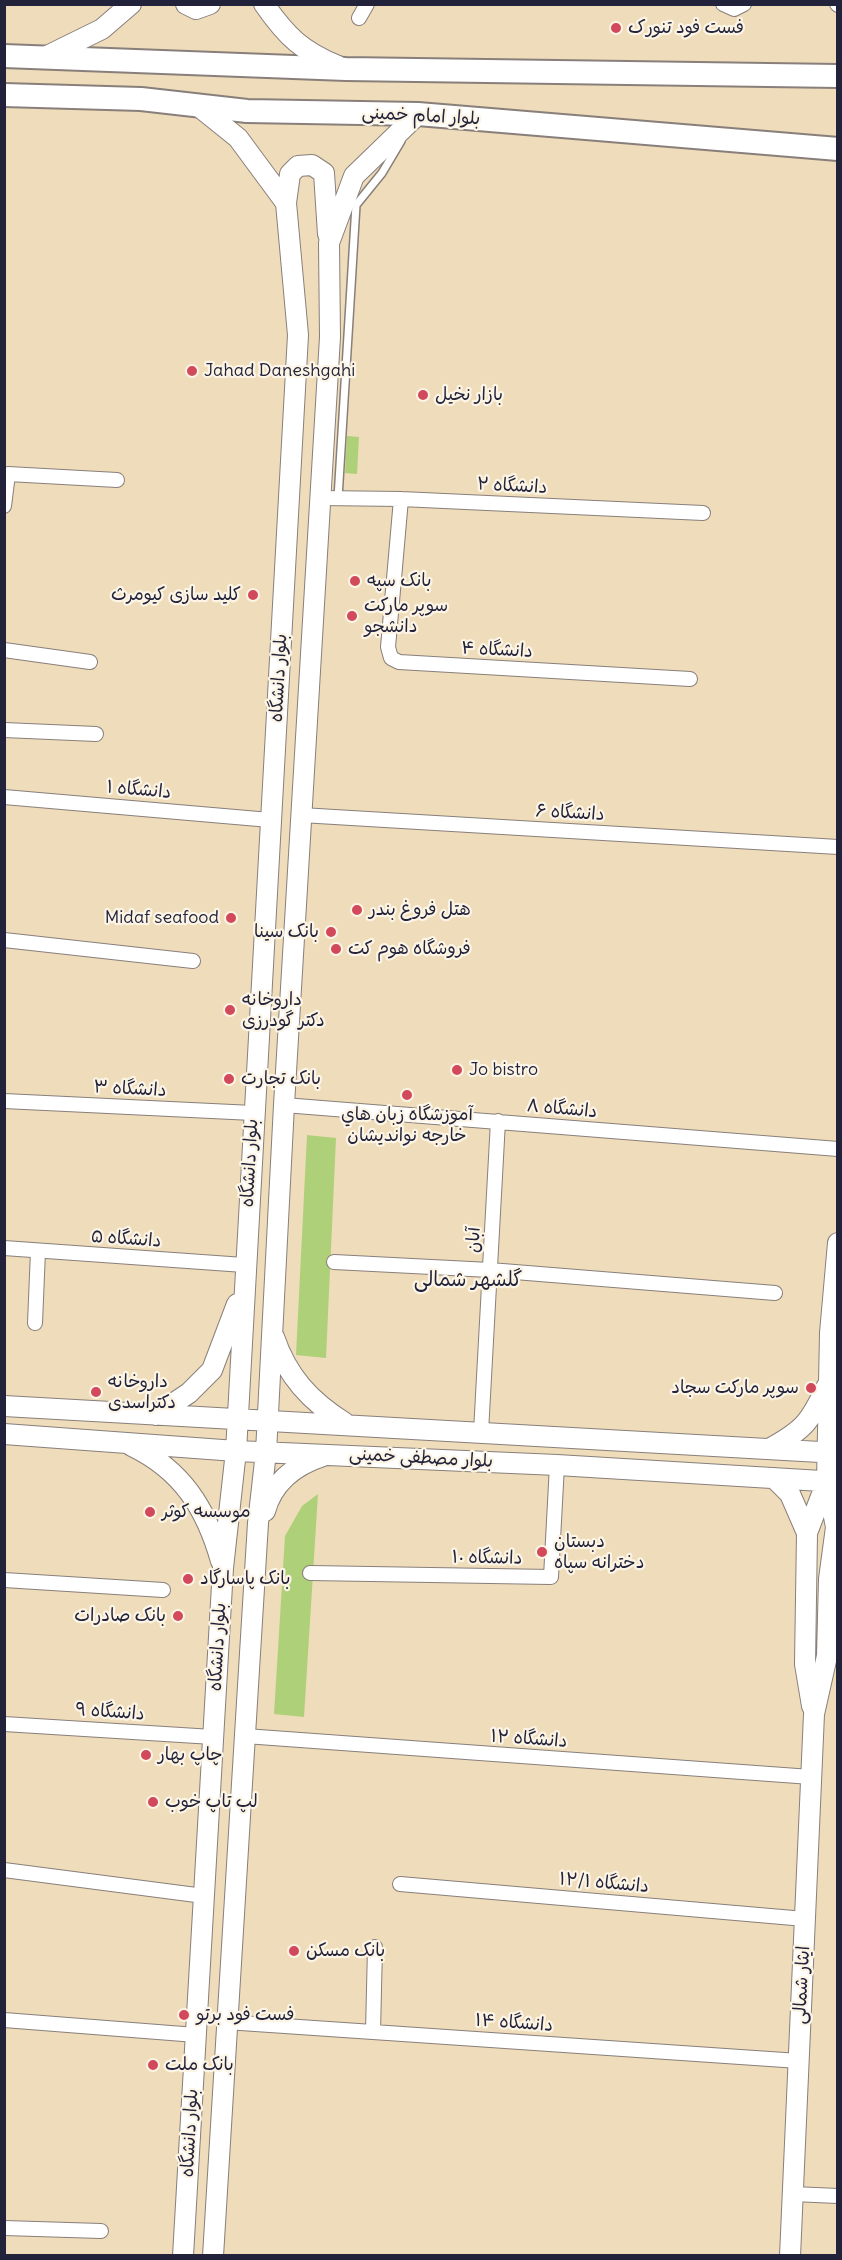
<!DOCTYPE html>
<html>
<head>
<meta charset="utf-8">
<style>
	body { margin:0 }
	#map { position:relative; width:842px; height:2260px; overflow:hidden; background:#efdcba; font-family:Delius,sans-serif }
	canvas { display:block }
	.frame { position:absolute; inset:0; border:6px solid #22223b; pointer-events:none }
</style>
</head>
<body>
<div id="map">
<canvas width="842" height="2260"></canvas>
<div class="frame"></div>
</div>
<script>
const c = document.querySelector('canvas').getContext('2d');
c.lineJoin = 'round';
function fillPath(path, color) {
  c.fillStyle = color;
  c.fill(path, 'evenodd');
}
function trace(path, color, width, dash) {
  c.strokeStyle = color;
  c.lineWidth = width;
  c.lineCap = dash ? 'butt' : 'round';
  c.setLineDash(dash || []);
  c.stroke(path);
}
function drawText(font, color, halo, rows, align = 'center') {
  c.font = font + ' Delius,"Playpen Sans Arabic",sans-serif';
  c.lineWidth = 4.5;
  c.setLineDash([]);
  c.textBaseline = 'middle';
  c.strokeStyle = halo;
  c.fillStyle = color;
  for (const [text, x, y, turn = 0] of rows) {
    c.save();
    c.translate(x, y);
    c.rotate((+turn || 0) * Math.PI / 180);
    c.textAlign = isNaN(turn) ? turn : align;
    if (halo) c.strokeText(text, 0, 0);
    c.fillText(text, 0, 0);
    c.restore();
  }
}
const green = new Path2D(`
	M 347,436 L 359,437 L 357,474 L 345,473 Z
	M 307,1135 L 336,1138 L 326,1358 L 296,1355 Z
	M 318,1494 L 304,1717 L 274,1714 L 285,1536 L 302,1506 Z`);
const lane = new Path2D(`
	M 338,498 L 356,205 L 382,173 L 401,141`);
const street = new Path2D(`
	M 723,4 L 734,9 L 744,4
	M 837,4 L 838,5
	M 359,18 L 367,4
	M 320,498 L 401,499 L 703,513
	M 401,499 L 388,647 L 391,658 L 399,662 L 690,679
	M 4,506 L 8,474 L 117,480
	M 4,650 L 90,662
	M 4,730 L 96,734
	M 4,797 L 270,820
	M 301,815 L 838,847
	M 4,940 L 193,961
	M 4,1101 L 253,1113
	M 284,1105 L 838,1149
	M 4,1248 L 244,1265
	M 334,1262 L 490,1270 L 775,1293
	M 35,1323 L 38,1251
	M 481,1432 L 498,1121
	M 310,1573 L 551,1577 L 557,1465
	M 4,1580 L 163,1590
	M 4,1724 L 213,1737
	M 245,1736 L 811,1777
	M 4,1870 L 204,1896
	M 400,1884 L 805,1919
	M 4,2020 L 196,2035
	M 226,2022 L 799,2061
	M 373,2032 L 375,1947
	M 793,2194 L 838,2196
	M 4,2228 L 101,2231`);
const secondary = new Path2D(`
	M 186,4 L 196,9 L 210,4
	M 264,4 C 287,37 302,51 338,66
	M 43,58 L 102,29 L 131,4
	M 286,203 L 290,174 L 298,166 L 312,165 L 324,173 L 328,234
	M 274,1337 C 287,1376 310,1401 345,1423
	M 4,1406 L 838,1453
	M 156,1415 L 189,1393 L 212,1370 L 237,1304
	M 4,1434 L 236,1451 L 557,1465 L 838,1482
	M 132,1446 C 182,1470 206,1508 221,1561
	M 769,1449 C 804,1430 810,1422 827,1386
	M 774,1478 L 790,1494 L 807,1533
	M 265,1511 C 273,1482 295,1465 323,1456
	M 812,1706 L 805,1664 L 807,1533 L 827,1481 L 830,1333 L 838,1243
	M 183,2256 L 223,1568 L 236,1451 L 298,335 L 286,203 L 238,138 L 197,105
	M 213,2256 L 258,1523 L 266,1452 L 284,1105 L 330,337 L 329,243 L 354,176 L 418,114
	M 790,2256 L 814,1714 L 827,1656 L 829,1579 L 836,1527 L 827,1481`);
const primary = new Path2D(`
	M 4,56 L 346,69 L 838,76
	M 4,95 L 141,99 L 247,111 L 418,114 L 838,149`);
const markers = [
	[616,28,6,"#d1495b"],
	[192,371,6,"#d1495b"],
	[423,395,6,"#d1495b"],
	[355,581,6,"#d1495b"],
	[253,595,6,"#d1495b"],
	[352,616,6,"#d1495b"],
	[357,910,6,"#d1495b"],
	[231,918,6,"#d1495b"],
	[331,932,6,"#d1495b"],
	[336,949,6,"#d1495b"],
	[230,1010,6,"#d1495b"],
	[457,1070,6,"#d1495b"],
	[229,1079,6,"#d1495b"],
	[407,1095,6,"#d1495b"],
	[811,1388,6,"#d1495b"],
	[96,1392,6,"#d1495b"],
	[150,1512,6,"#d1495b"],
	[542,1552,6,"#d1495b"],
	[188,1579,6,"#d1495b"],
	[178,1616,6,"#d1495b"],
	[146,1755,6,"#d1495b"],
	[153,1802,6,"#d1495b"],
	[294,1951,6,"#d1495b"],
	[184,2015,6,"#d1495b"],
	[153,2065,6,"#d1495b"]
];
const poiNames = [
	["فست فود تنورک",628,28],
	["Jahad Daneshgahi",204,371],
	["بازار نخیل",435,395],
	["بانک سپه",367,581],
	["کلید سازی کیومرث",241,595,"right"],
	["سوپر مارکت",364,606],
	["دانشجو",364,627],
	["هتل فروغ بندر",369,910],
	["Midaf seafood",219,918,"right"],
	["بانک سینا",319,932,"right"],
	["فروشگاه هوم کت",348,949],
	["داروخانه",242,1000],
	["دکتر گودرزی",242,1021],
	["Jo bistro",469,1070],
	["بانک تجارت",241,1079],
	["آموزشگاه زبان هاي",407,1115,"center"],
	["خارجه نوانديشان",407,1136,"center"],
	["داروخانه",108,1382],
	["دکتراسدی",108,1403],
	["سوپر مارکت سجاد",799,1388,"right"],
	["موسسه کوثر",162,1512],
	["دبستان",554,1542],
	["دخترانه سپاه",554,1563],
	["بانک پاسارگاد",200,1579],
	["بانک صادرات",166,1616,"right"],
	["چاپ بهار",158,1755],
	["لپ تاپ خوب",165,1802],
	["بانک مسکن",306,1951],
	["فست فود برتو",196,2015],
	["بانک ملت",165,2065]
];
const streetNames = [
	["بلوار امام خمینی",421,116,3],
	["دانشگاه ۲",512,486,3],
	["دانشگاه ۴",497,650,3],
	["بلوار دانشگاه",279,678,-87],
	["دانشگاه ۱",139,790,5],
	["دانشگاه ۶",570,813,3],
	["دانشگاه ۳",130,1089,3],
	["دانشگاه ۸",562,1109,5],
	["بلوار دانشگاه",250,1163,-87],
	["دانشگاه ۵",126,1239,4],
	["آبان",474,1240,-87],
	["بلوار مصطفی خمینی",421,1458,3],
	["دانشگاه ۱۰",487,1558,1],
	["بلوار دانشگاه",218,1647,-87],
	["دانشگاه ۹",110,1712,4],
	["دانشگاه ۱۲",529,1739,4],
	["دانشگاه ۱۲/۱",604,1883,5],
	["ایثار شمالی",802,1985,-87],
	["دانشگاه ۱۴",514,2023,4],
	["بلوار دانشگاه",190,2133,-87]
];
const neighbourhoodNames = [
	["گلشهر شمالی",468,1280]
];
fillPath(green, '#aed079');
trace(lane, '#887f7a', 10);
trace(street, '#887f7a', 16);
trace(secondary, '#887f7a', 22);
trace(primary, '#887f7a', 26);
trace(lane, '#fff', 7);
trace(street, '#fff', 14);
trace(secondary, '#fff', 20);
trace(primary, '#fff', 22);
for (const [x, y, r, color] of markers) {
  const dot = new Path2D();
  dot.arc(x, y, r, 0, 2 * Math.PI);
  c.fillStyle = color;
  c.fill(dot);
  trace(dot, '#fcf5e5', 2);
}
drawText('18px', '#22223b', '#fcf5e5', poiNames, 'left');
drawText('18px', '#22223b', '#fcf5e5', streetNames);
drawText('20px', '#22223b', '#fcf5e5', neighbourhoodNames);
</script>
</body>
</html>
